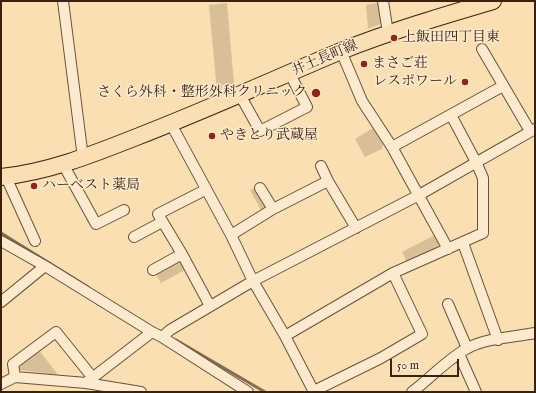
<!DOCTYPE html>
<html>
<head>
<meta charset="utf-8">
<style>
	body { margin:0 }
	#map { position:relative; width:536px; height:393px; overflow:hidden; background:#fadfb3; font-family:"IM FELL English",serif }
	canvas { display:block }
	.frame { position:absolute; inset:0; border:2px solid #3a2210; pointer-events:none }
	.scale { position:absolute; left:390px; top:359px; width:69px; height:18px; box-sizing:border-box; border:2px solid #3a2210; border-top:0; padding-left:5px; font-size:12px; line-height:14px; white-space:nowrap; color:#3a2210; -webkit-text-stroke:3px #fceace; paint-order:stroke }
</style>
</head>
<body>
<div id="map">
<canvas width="536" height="393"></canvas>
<div class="frame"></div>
<div class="scale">50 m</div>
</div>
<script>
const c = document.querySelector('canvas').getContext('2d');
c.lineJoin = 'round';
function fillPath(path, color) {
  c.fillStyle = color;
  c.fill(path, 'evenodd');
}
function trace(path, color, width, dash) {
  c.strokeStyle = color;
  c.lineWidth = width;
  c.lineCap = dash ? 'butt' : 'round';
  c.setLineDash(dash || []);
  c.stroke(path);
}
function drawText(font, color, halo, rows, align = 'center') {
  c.font = font + ' "IM FELL English","Noto Serif JP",serif';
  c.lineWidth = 3;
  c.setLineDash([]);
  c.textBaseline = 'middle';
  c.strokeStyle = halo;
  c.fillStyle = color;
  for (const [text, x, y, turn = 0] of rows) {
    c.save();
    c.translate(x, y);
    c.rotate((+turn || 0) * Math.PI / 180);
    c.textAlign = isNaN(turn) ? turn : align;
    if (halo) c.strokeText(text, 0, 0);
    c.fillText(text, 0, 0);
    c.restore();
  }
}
const green = new Path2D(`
	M 381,2 L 384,18 L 381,24 L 368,29 L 366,5 Z
	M 227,3 L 234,84 L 217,92 L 209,5 Z
	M 373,128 L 383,144 L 382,149 L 365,157 L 355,139 Z
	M 257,187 L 269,205 L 261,210 L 250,190 Z
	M 435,235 L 439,242 L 437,248 L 408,264 L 402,252 Z
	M 178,259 L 185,270 L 161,283 L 154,272 Z
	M 39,350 L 58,375 L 20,370 L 18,365 Z`);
const stream = new Path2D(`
	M 1,233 L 88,287
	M 176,340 L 265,392`);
const minor = new Path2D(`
	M 63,1 L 83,158
	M 383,1 L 388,33
	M 482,49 L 530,131
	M 341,51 L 362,101 L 392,147 L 448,249
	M 240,95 L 260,131 L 307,107 L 290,74
	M 171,124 L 231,235 L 253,281 L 285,336 L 314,392
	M 392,147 L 503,86
	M 63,164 L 96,224 L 124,210
	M 321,166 L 328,181 L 356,228
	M 6,177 L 35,241
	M 260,188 L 273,209
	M 205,190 L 158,214 L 182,254 L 210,306
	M 231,235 L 273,209 L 328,181
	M 134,237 L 162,222
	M 1,241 L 45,266 L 152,332 L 162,337 L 248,392
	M 463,243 L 498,340
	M 153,270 L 182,254
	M 1,302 L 45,266
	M 448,304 L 467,348
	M 285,336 L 393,273 L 483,233 L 483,178 L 476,162 L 451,115
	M 162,337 L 170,330 L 253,281 L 419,195 L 535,129
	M 459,354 L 476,392
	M 15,377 L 13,364 L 56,332 L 93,378
	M 87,382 L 152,332
	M 1,384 L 15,377 L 86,383 L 141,392
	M 314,391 L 381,358 L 422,334 L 393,273
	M 412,392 C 431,378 447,359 468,348 C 486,338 515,337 535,333`);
const primary = new Path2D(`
	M 1,177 C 48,172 91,155 134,138 C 204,111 272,80 341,51 C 391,31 442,16 493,1`);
const markers = [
	[394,38,4,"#8f2418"],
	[364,64,4,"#8f2418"],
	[465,82,4,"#8f2418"],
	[316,93,5,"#8f2418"],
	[212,136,4,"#8f2418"],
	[34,186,4,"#8f2418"]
];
const poiNames = [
	["上飯田四丁目東",402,38],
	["まさご荘",372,64],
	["レスポワール",457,82,"right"],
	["さくら外科・整形外科クリニック",307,93,"right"],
	["やきとり武蔵屋",220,136],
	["ハーベスト薬局",42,186]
];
const streetNames = [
	["井土長町線",325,59,-23]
];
fillPath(green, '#d9bf97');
trace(stream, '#866d51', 3);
trace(minor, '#6a5139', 12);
trace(primary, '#3a2210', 18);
trace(minor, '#fceace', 10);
trace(primary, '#fadfb3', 16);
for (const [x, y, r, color] of markers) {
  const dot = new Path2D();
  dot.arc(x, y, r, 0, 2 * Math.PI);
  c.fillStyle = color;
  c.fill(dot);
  trace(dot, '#fceace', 1.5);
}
drawText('14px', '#3a2210', '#fceace', poiNames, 'left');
drawText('14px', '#3a2210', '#fceace', streetNames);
</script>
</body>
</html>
